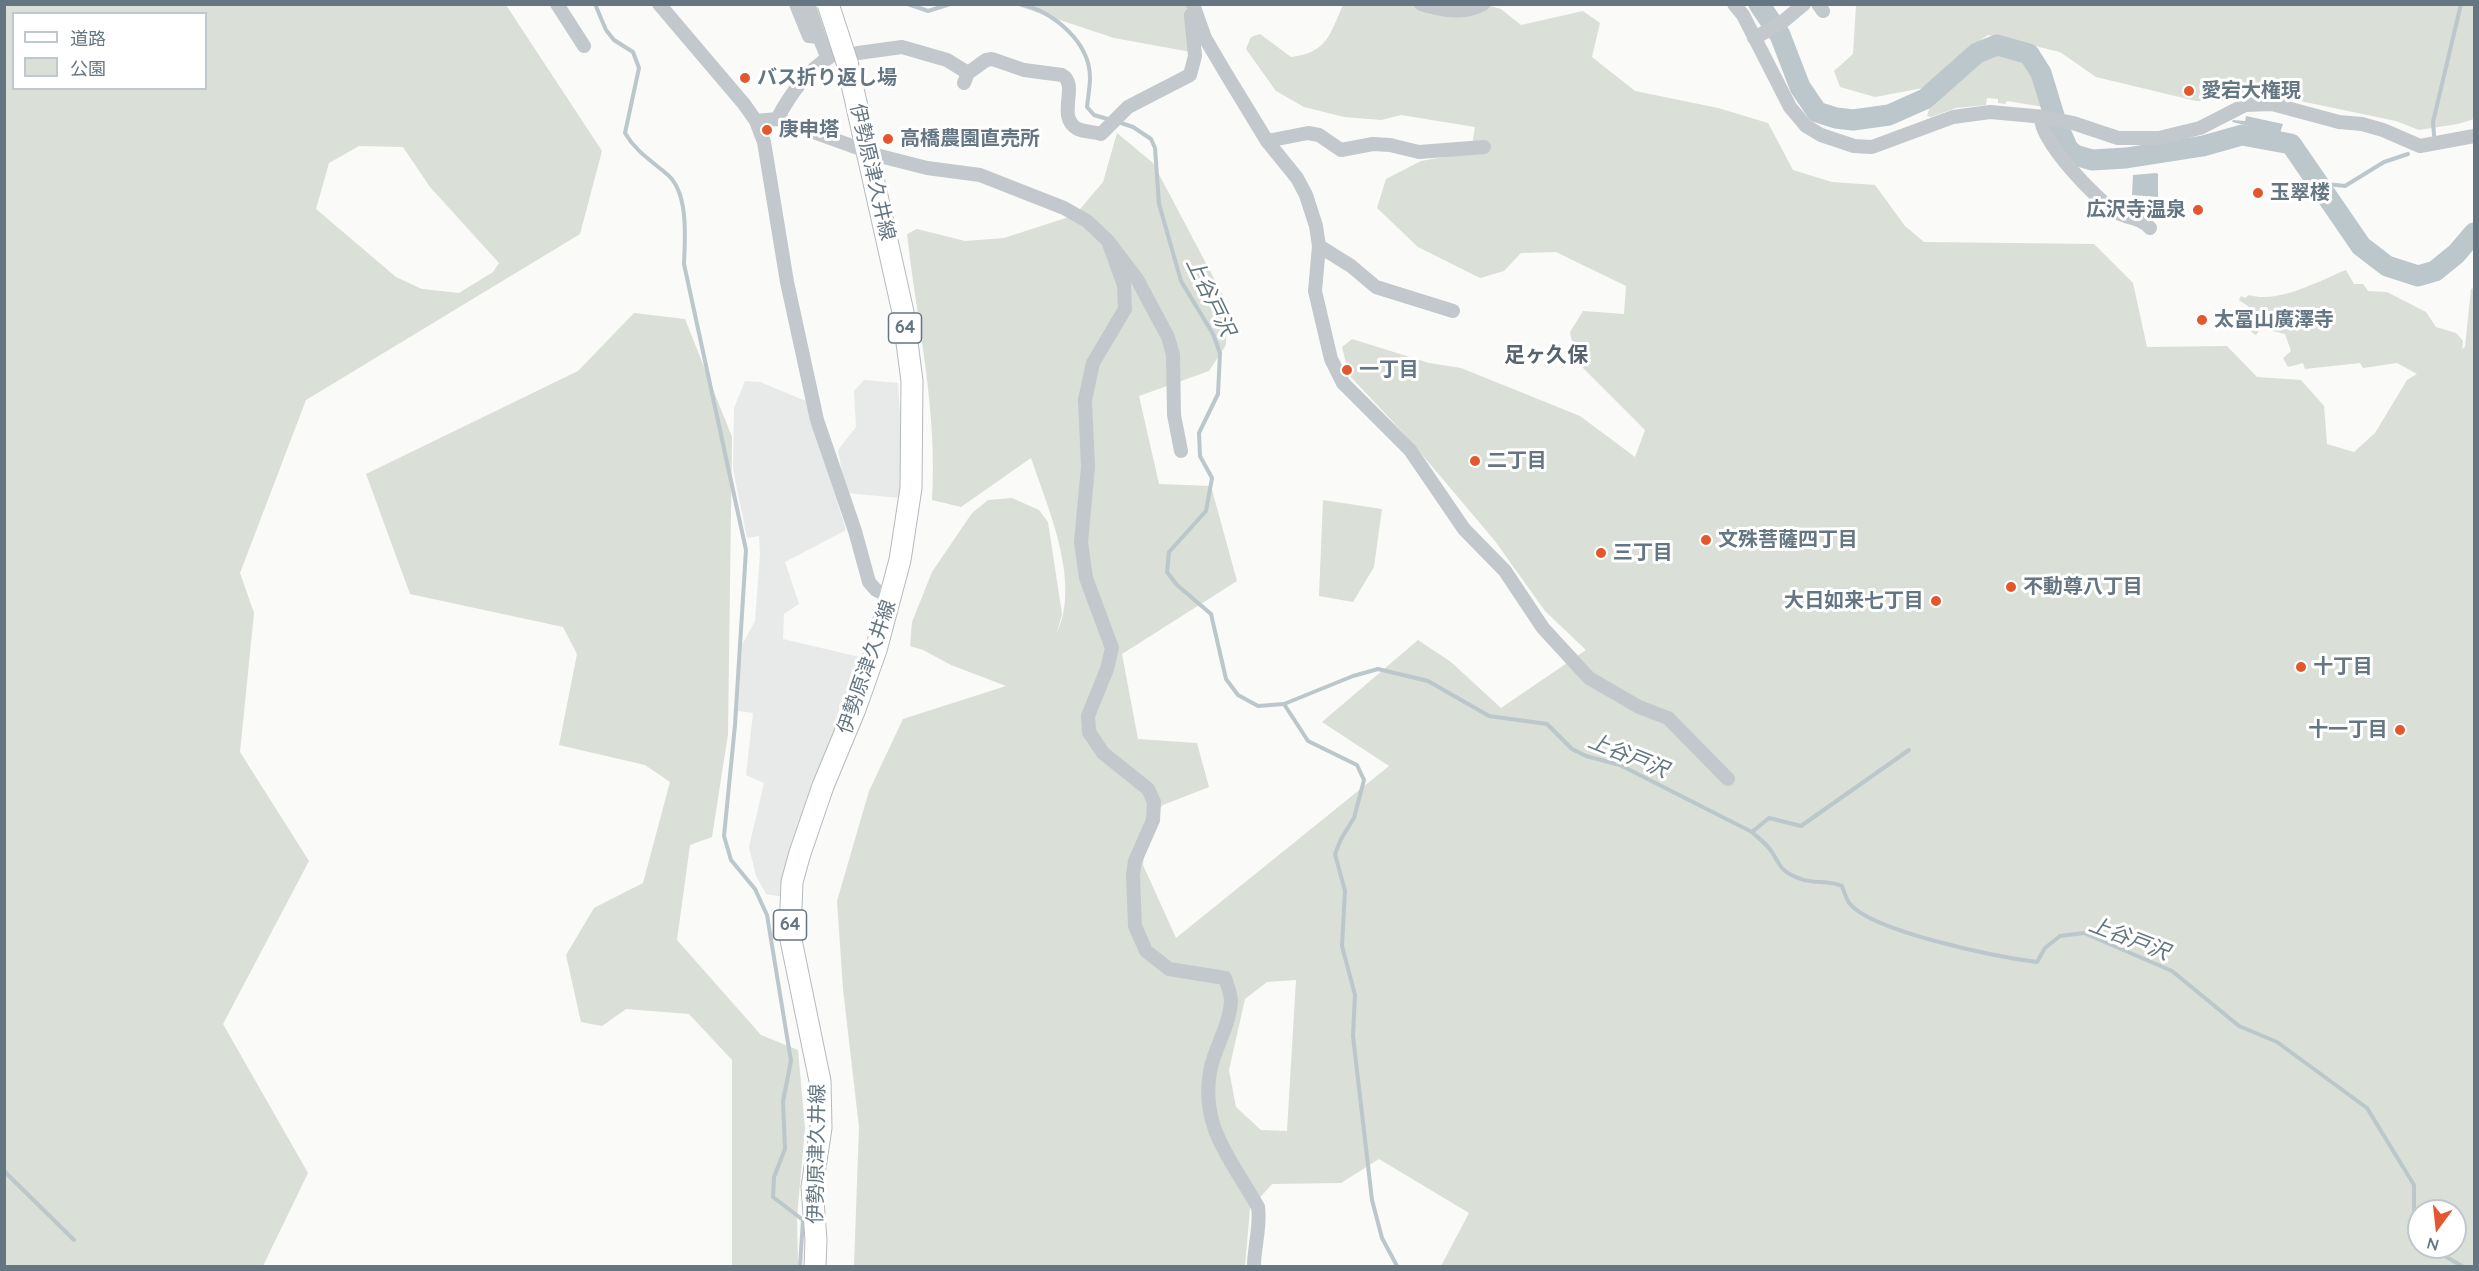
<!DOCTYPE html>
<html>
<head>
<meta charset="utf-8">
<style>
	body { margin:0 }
	#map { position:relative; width:2479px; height:1271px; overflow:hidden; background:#fafaf8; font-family:Quicksand,"Noto Sans JP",sans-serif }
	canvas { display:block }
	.frame { position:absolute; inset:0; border:6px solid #657683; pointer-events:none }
	.legend { position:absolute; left:12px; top:12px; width:195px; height:78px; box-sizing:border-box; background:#fff; border:2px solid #c1c8cd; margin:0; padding:8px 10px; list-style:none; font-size:18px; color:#657683 }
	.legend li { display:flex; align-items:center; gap:12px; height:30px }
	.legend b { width:30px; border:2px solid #c1c8cd }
	.north { position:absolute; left:2407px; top:1199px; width:60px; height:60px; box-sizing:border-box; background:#fff; border:2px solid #c1c8cd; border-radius:50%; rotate:195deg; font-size:16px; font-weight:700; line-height:24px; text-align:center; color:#657683 }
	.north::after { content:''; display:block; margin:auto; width:21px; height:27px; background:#e4572e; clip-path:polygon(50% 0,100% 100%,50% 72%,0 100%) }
</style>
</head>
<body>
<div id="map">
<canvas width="2479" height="1271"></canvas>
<div class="frame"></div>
<ul class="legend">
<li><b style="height:8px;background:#fff"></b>道路</li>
<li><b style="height:16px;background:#dadfd7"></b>公園</li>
</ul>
<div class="north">N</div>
</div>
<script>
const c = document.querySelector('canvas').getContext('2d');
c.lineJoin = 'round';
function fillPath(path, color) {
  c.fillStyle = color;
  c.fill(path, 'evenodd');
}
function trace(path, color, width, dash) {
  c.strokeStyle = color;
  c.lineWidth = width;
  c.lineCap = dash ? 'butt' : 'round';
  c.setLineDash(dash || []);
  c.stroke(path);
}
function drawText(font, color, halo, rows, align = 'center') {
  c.font = font + ' Quicksand,"Noto Sans JP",sans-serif';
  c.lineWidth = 6;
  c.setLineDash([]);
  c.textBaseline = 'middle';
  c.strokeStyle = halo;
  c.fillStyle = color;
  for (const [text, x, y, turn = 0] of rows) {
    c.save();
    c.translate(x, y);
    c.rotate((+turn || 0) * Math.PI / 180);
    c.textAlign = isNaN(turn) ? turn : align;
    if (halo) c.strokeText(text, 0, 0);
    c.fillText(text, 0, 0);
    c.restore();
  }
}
const built = new Path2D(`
	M 864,380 L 898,383 L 903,463 L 900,498 L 846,493 L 838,450 L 856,427 L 854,391 Z
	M 745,381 L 760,382 L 806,401 L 846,530 L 785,562 L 799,604 L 784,614 L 783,639 L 864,658 L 783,897 L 766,894 L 756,876 L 749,847 L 764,783 L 746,775 L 753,713 L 738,711 L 742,645 L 755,621 L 760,554 L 759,536 L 747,538 L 733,469 L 734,408 Z`);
const green = new Path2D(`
	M 5,4 L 506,5 L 602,151 L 580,234 L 306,400 L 240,573 L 254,613 L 240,752 L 309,861 L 223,1024 L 308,1173 L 263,1266 L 5,1266 ZM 14,14 L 206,14 L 206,88 L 14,88 ZM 359,146 L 403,147 L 430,187 L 499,263 L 493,272 L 459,293 L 422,289 L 396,277 L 316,209 L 329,163 Z
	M 1015,5 L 1198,5 L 1191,52 L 1114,38 Z
	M 1343,5 L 1487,5 L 1501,9 L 1521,25 L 1583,11 L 1600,23 L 1592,57 L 1635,91 L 1718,108 L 1768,123 L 1793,170 L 1832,182 L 1875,185 L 1905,226 L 1924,242 L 2094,244 L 2133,283 L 2147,347 L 2227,346 L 2257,377 L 2301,380 L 2324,406 L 2327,444 L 2354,452 L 2375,433 L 2407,380 L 2417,374 L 2397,363 L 2363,368 L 2360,363 L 2305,369 L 2303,363 L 2288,367 L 2283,358 L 2291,351 L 2285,334 L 2261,328 L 2256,335 L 2251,332 L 2248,315 L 2249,307 L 2239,300 L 2241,296 L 2245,298 L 2249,295 C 2279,304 2318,281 2346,270 L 2354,284 L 2363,284 L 2368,291 L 2387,292 L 2426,312 L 2436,327 L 2456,333 L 2463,341 L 2462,349 L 2465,347 L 2471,289 L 2474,288 L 2474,1266 L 1441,1266 L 1469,1213 L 1379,1159 L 1341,1183 L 1272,1184 L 1250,1209 L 1245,1266 L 854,1266 L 859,1127 L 843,989 L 837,901 L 869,791 L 903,719 L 1006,686 L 951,665 L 923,650 L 910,646 L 912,622 L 932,572 L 972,513 L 988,500 L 1012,498 L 1039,510 L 1048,522 L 1062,614 L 1057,633 C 1081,581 1048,509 1031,458 L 961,507 L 932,500 C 938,411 917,323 907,234 L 917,229 L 965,241 L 1004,238 L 1075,215 L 1103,182 L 1117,133 L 1153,163 L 1227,303 L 1226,345 L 1209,371 L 1139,396 L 1159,484 L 1211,486 L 1237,581 L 1122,654 L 1138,739 L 1197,743 L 1209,787 L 1163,805 L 1147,820 L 1143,865 L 1176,938 L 1389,766 L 1322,722 L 1418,640 L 1451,662 L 1501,708 L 1586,650 L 1545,611 L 1495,541 L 1408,438 L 1349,375 L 1342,347 L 1352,339 L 1429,363 L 1461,368 L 1580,416 L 1635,457 L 1645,430 L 1576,361 L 1570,332 L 1583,311 L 1624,314 L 1626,286 L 1556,252 L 1521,253 L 1504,271 L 1480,278 L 1418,247 L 1377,208 L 1386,179 L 1421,161 L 1471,152 L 1475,127 L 1401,115 L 1381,120 L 1344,117 L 1304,107 L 1276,91 L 1246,49 L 1251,37 L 1260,34 L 1291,57 C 1327,53 1330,34 1343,5 ZM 1296,980 L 1287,1131 L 1261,1130 L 1236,1107 L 1229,1070 L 1245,999 L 1267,982 ZM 2419,1211 L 2455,1211 L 2455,1247 L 2419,1247 Z
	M 1856,5 L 2474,5 L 2474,119 L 2458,124 L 2419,130 L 2396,121 L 2300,101 L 2196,101 L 2096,77 L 2060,52 L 1988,35 L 1962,53 L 1923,88 L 1875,97 L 1840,87 L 1834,71 L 1853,54 Z
	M 1990,52 L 2033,66 L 2041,82 L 2044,107 L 2007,101 L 2005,104 L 1998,103 L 1998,99 L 1987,98 L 1986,105 L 1956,108 L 1931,117 L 1927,116 L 1932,99 L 1959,78 L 1971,62 L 1981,55 Z
	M 634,313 L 685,319 L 732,437 L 728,734 L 712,837 L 690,845 L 677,940 L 761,1035 L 798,1050 L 805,1129 L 797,1217 L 798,1266 L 732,1266 L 732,1060 L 689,1014 L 626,1009 L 602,1026 L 581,1022 L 566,955 L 594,908 L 643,883 L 670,782 L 645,765 L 559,745 L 577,654 L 563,627 L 410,594 L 366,474 L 578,371 Z
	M 1323,500 L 1382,509 L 1374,567 L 1353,602 L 1319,596 Z`);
const water = new Path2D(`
	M 2246,116 L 2283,124 L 2280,133 L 2232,122 L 2233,120 L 2245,121 Z
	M 2156,173 L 2158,174 L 2158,197 L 2132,195 L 2133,175 Z`);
const stream = new Path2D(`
	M 595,4 L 606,30 L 614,40 L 633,52 L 639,68 L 625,133 C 636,152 652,161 668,175 C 689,194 685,239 684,264 L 746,550 L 735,725 L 724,836 L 731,860 L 755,889 L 767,915 L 791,1061 L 783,1101 L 785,1149 L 774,1177 L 773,1197 L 803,1220 L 800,1266
	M 908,4 L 928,11 L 950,4
	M 1020,4 C 1054,12 1090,42 1090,78 C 1090,87 1088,97 1087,107 L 1094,115 L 1111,120
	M 1118,122 L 1133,127 L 1151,139 L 1155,148 L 1159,204 L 1181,281 L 1213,334 L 1220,353 L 1218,394 L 1199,433 L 1200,456 L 1212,478 L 1206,511 L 1169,552 L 1167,572 L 1177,585 L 1211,614 L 1226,679 L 1238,695 L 1258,706 L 1284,704 L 1353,676 L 1378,669 L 1428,681 L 1489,716 L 1547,724 L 1572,749 L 1586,756 L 1620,765 L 1752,832 C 1757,837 1764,842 1769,848 C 1781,863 1777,871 1801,879 C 1814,884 1828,880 1842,886 C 1844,891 1846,898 1849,903 C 1872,932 1998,957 2037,962 L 2045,948 L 2060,936 L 2084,933 L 2172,971 L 2239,1026 L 2277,1042 L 2367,1108 L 2414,1185 L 2414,1213 L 2419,1220
	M 2434,135 L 2433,122 L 2461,4
	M 2318,183 L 2345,186 L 2384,162 L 2408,154
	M 1284,704 L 1308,741 L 1357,765 L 1364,780 L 1354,818 L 1341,839 L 1335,854 L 1345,891 L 1342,946 L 1355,995 L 1353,1036 L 1372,1200 L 1382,1238 L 1397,1266
	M 1752,832 L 1769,818 L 1801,826 L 1909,750
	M 4,1171 L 74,1240
	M 2438,1247 L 2443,1255 L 2462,1266`);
const river = new Path2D(`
	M 1759,4 L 1780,35 L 1800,87 L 1817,112 L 1836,118 L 1853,120 L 1889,115 L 1925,99 L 1977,53 L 1997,45 L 2029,54 L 2041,73 L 2056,122 L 2068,149 L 2075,155 L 2092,160 L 2126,158 L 2203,146 L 2242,135 L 2291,144 L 2361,246 L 2387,266 L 2418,276 L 2435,271 L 2456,254 L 2474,233`);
const street = new Path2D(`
	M 557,4 L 584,46
	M 659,4 L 744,104 L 756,121 L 764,142 L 787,282 L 817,420 L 855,531 L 869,582 L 876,590 L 891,597
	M 796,4 L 809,36 L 818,37
	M 808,4 C 815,23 819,40 828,58
	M 1193,4 L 1205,38 L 1225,72 L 1267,141 L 1297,178 L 1306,195 L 1316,226 L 1319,246 L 1315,291 L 1331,359 L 1343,383 L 1410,450 L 1464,529 L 1505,571 L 1543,628 L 1589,678 L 1639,707 L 1668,718 L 1728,779
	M 1421,4 C 1441,10 1464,15 1483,4
	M 1734,4 L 1743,15 L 1790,107 L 1806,126 L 1821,135 L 1854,146 L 1872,147 L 1953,117 L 1990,112 L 2045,117 L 2073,123 L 2118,138 L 2159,138 L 2200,128 L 2245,105 L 2272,104 L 2339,122 L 2362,124 L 2383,130 L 2420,146 L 2474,136
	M 1818,4 L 1823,11
	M 1754,38 L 1780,24 L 1804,4
	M 858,53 L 902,47 L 947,60 L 968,73
	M 964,83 L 968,73 L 986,60 L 992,59 L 1024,70 L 1062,75 C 1080,85 1055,117 1078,129 C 1085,132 1094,132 1101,134 L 1128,107 L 1190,75 L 1195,56 L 1191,15
	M 2041,118 C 2041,142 2096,199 2116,212 C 2127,219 2141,217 2150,228
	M 777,119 C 791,93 806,72 831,56
	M 756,121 L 777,119 L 880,156 L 927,168 L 980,175 L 1064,208 L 1087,221 L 1108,241 L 1137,279 L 1168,337 L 1173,355 L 1174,415 L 1181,451
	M 1267,141 L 1308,133 L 1319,135 L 1341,150 L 1373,144 L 1390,145 L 1419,152 L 1484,147
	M 1108,241 L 1124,285 L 1125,309 L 1093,363 L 1085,400 L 1088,467 L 1081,542 L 1086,578 L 1112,648 L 1107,669 L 1088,716 L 1089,732 L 1103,753 L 1148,789 L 1154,802 L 1153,820 L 1135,861 L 1133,875 L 1135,926 L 1146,951 L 1169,969 L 1225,978 C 1227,985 1231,994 1231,1001 C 1230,1026 1214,1048 1210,1072 C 1200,1128 1233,1162 1258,1207 C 1261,1226 1254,1247 1254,1266
	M 1319,246 L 1351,266 L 1376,287 L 1453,311`);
const primary = new Path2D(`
	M 815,1266 L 816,1240 L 812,1187 L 821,1128 L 820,1081 L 790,935 L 792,882 L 800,853 L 823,786 L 855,709 L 876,650 L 900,560 L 911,488 L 912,381 L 903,312 L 847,62`);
const primaryBridge = new Path2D(`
	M 828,4 L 847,62`);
const markers = [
	[745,78,6,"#e4572e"],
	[2189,91,6,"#e4572e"],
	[767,130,6,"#e4572e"],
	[888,139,6,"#e4572e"],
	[2258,193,6,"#e4572e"],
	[2198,210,6,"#e4572e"],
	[2202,320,6,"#e4572e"],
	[1347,370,6,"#e4572e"],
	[1475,461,6,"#e4572e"],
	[1706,540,6,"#e4572e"],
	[1601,553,6,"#e4572e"],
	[2011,587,6,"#e4572e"],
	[1936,601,6,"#e4572e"],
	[2301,667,6,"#e4572e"],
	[2400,730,6,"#e4572e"]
];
const shields = [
	[905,328,33],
	[790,925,33]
];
const shieldNames = [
	["64",905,328],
	["64",790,925]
];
const poiNames = [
	["バス折り返し場",757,78],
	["愛宕大権現",2201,91],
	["庚申塔",779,130],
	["高橋農園直売所",900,139],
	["玉翠楼",2270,193],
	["広沢寺温泉",2186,210,"right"],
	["太冨山廣澤寺",2214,320],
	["一丁目",1359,370],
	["二丁目",1487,461],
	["文殊菩薩四丁目",1718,540],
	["三丁目",1613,553],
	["不動尊八丁目",2023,587],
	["大日如来七丁目",1924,601,"right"],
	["十丁目",2313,667],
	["十一丁目",2388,730,"right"]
];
const streetNames = [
	["伊勢原津久井線",872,172,77],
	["伊勢原津久井線",867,667,-71],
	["伊勢原津久井線",817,1154,-89]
];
const waterNames = [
	["上谷戸沢",1210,297,64],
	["上谷戸沢",1628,756,22],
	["上谷戸沢",2129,939,21]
];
const neighbourhoodNames = [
	["足ヶ久保",1546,356]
];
fillPath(built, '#e8e9e9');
fillPath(green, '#dadfd7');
fillPath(water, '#bbc7cb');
trace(stream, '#bbc7cb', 4);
trace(river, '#bbc7cb', 21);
trace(primary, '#b5babe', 23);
trace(street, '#c3c8cc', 14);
trace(primary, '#fff', 21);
trace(primaryBridge, '#b5babe', 23, []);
trace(primaryBridge, '#fff', 21);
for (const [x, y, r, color] of markers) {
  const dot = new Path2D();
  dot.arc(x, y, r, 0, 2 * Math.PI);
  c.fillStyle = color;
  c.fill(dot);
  trace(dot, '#fff', 2);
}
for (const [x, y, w] of shields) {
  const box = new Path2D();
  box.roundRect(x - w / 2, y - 15, w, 30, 4.5);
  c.fillStyle = '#fff';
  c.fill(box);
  trace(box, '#657683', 1.5);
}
drawText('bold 18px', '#657683', null, shieldNames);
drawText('bold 20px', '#657683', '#fff', poiNames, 'left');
drawText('20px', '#657683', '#fff', streetNames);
drawText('italic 21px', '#60757c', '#fff', waterNames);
drawText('bold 21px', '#57646e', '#fff', neighbourhoodNames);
</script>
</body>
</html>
